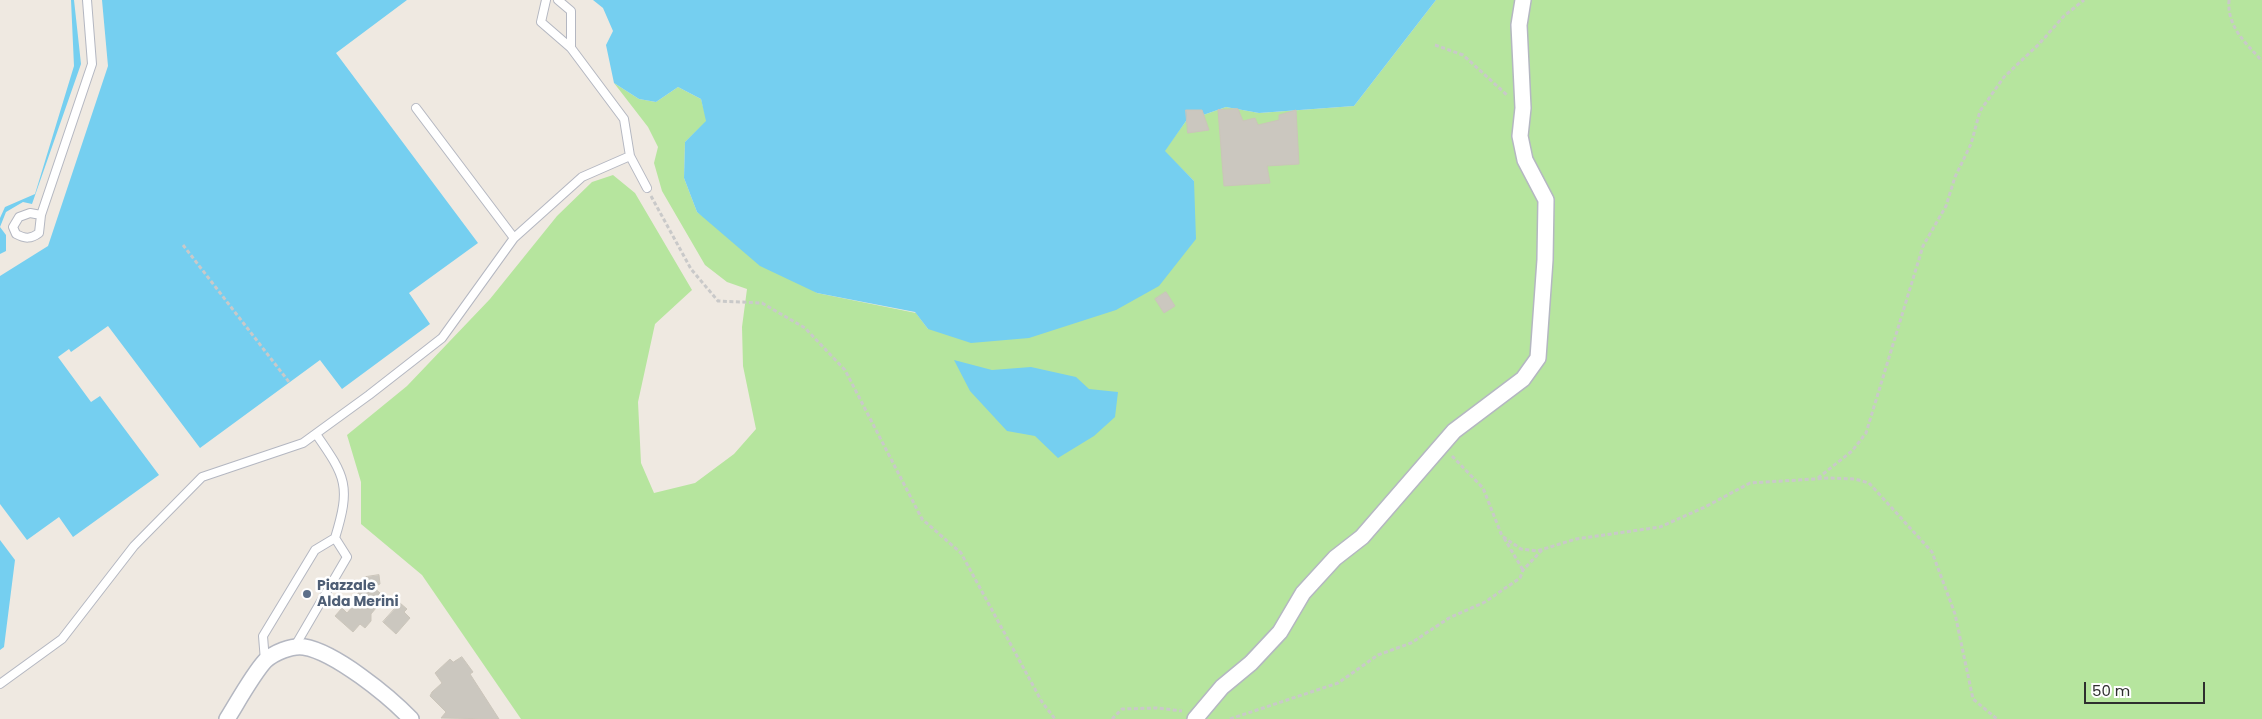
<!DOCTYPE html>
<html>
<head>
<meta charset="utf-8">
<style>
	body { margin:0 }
	#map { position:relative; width:2262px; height:719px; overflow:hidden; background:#efe9e1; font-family:Poppins,sans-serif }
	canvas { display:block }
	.scale { position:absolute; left:2084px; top:682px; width:121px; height:22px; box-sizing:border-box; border:2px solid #2e2e2e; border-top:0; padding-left:6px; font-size:15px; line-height:18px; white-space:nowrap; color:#2e2e2e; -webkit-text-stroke:4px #fff; paint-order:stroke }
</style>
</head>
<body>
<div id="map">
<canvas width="2262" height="719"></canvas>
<div class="scale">50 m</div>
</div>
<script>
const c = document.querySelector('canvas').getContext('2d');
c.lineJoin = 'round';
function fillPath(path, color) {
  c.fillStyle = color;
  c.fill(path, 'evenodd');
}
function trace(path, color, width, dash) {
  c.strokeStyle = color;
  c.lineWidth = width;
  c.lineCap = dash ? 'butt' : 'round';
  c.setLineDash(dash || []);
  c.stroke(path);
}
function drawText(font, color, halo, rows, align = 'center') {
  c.font = font + ' Poppins,sans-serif';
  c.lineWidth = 5;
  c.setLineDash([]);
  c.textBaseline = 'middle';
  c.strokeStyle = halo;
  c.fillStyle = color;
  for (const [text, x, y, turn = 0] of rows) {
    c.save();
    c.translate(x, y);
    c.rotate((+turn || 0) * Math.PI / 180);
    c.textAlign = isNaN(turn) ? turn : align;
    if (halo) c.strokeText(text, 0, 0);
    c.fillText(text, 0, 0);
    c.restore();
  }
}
const green = new Path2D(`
	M 1436,0 L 2262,0 L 2262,719 L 521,719 L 422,575 L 361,524 L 361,482 L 347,435 L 407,386 L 490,299 L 557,216 L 592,182 L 613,175 L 635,193 L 692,290 L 655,324 L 638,402 L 641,463 L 654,493 L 695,483 L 734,454 L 756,429 L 743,366 L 742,327 L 747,289 L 727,282 L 705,265 L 662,191 L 654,163 L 658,147 L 648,127 L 614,83 L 639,99 L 656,102 L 678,87 L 701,99 L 707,121 L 685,142 L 684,178 L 697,212 L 817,293 L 916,313 L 928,329 L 1194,181 L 1164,151 L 1186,121 L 1226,107 L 1259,113 L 1354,106 Z`);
const water = new Path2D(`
	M 71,0 L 74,0 L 81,64 L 32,204 L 23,202 L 6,212 L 0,227 L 6,235 L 6,251 L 0,254 L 0,218 L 5,207 L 35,194 L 74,66 Z
	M 102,0 L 407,0 L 336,53 L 478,243 L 409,293 L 430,324 L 342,389 L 320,360 L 200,448 L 108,326 L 71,352 L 69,349 L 58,357 L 91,402 L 100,396 L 159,475 L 73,537 L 59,517 L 27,540 L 0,504 L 0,276 L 48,246 L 108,66 Z
	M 593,0 L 1436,0 L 1354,106 L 1259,113 L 1226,107 L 1186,121 L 1165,151 L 1194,181 L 1196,239 L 1159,286 L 1116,310 L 1029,338 L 971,343 L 928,329 L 915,312 L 817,293 L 760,266 L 697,212 L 684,178 L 685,142 L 706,121 L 701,99 L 678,87 L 656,102 L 639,99 L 614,83 L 606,45 L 613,31 L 603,8 Z
	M 954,360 L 992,370 L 1031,367 L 1076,377 L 1089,389 L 1118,392 L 1115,417 L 1094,436 L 1058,458 L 1035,436 L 1007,431 L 970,391 Z
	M 0,540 L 15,560 L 4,647 L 0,650 Z`);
const building = new Path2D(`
	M 1238,109 L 1243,121 L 1255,118 L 1258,125 L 1279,120 L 1279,115 L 1296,110 L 1299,164 L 1267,166 L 1270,183 L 1224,186 L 1218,110 Z
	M 1186,110 L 1202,110 L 1209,130 L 1188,133 Z
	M 1166,292 L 1175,306 L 1164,313 L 1155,299 Z
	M 379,575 L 380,584 L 373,587 L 380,593 L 376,597 L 381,602 L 371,614 L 371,621 L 365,628 L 360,624 L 353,632 L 335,616 L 342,608 L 347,613 L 354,605 L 350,602 L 367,583 L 366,577 Z
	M 400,603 L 407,609 L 404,612 L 410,618 L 396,634 L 383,622 Z
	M 462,657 L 473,672 L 470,674 L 499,719 L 441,718 L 446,712 L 430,696 L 432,692 L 442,683 L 435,673 L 450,659 L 453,662 Z`);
const path = new Path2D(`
	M 2229,0 C 2227,27 2245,42 2262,61
	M 1435,45 L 1463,55 L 1507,95
	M 651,196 L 691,269 L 718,301 L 762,303 L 805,328 L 845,370 L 922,519 L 961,553 L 1042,702 L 1055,719
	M 183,245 L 289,382
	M 1452,456 L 1483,488 L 1502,536 L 1521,549 L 1537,551 L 1576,539 L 1660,527 L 1705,507 L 1750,483 L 1830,478 L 1855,479 L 1869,483 L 1932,552 L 1955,614 L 1973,699 L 1997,719
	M 1818,478 L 1852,451 L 1866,433 L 1923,246 L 1946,206 L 1955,177 L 1971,144 L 1980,111 L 2004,77 L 2039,44 L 2064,16 L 2084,0
	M 1504,538 L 1523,570
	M 1112,719 L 1122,709 L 1157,708 L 1182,711
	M 1230,719 L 1338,683 L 1378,655 L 1411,643 L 1449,618 L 1485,602 L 1520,578 L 1523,570 L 1542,550`);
const service = new Path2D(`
	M 546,0 L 541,22 L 571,48 L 624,119 L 630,156
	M 558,0 L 571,11 L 571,48
	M 416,108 L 514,238
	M 41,215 L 30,213 L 19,217 L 13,227 L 16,234 C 25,239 31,239 39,233 L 41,215 L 92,64 L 87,0
	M 316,434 C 346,477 351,486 335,538
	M 265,661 L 263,636 L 315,550 L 335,538 L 347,557 L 295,646
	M 0,684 L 62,639 L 134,546 L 202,477 L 303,443 L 369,395 L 442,338 L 514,238 L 582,177 L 630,156 L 647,188`);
const minor = new Path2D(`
	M 227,719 C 237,703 253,674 265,661 C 273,653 292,645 304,647 C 335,652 389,696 411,719
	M 1195,719 L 1222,687 L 1251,663 L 1280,632 L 1303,593 L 1335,558 L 1362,537 L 1454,431 L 1523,379 L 1538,358 L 1545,260 L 1546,200 L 1525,160 L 1520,136 L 1523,108 L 1519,25 L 1523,0`);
const markers = [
	[307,594,5,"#5c6f8a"]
];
const serviceNames = [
	["Piazzale",317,586],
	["Alda Merini",317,602]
];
fillPath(green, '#b6e59e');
fillPath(water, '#75cff0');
fillPath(building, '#cbc7bf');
trace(building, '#cbc5ba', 1);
trace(service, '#b4b7c1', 10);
trace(minor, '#b4b7c1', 18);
trace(path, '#c9c9c9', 3, [4, 2.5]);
trace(service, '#fff', 8);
trace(minor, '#fff', 15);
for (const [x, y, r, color] of markers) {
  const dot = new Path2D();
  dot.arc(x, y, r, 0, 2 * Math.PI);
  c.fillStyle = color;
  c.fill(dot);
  trace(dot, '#fff', 2);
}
drawText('bold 14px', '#4e5e75', '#fff', serviceNames, 'left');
</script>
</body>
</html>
